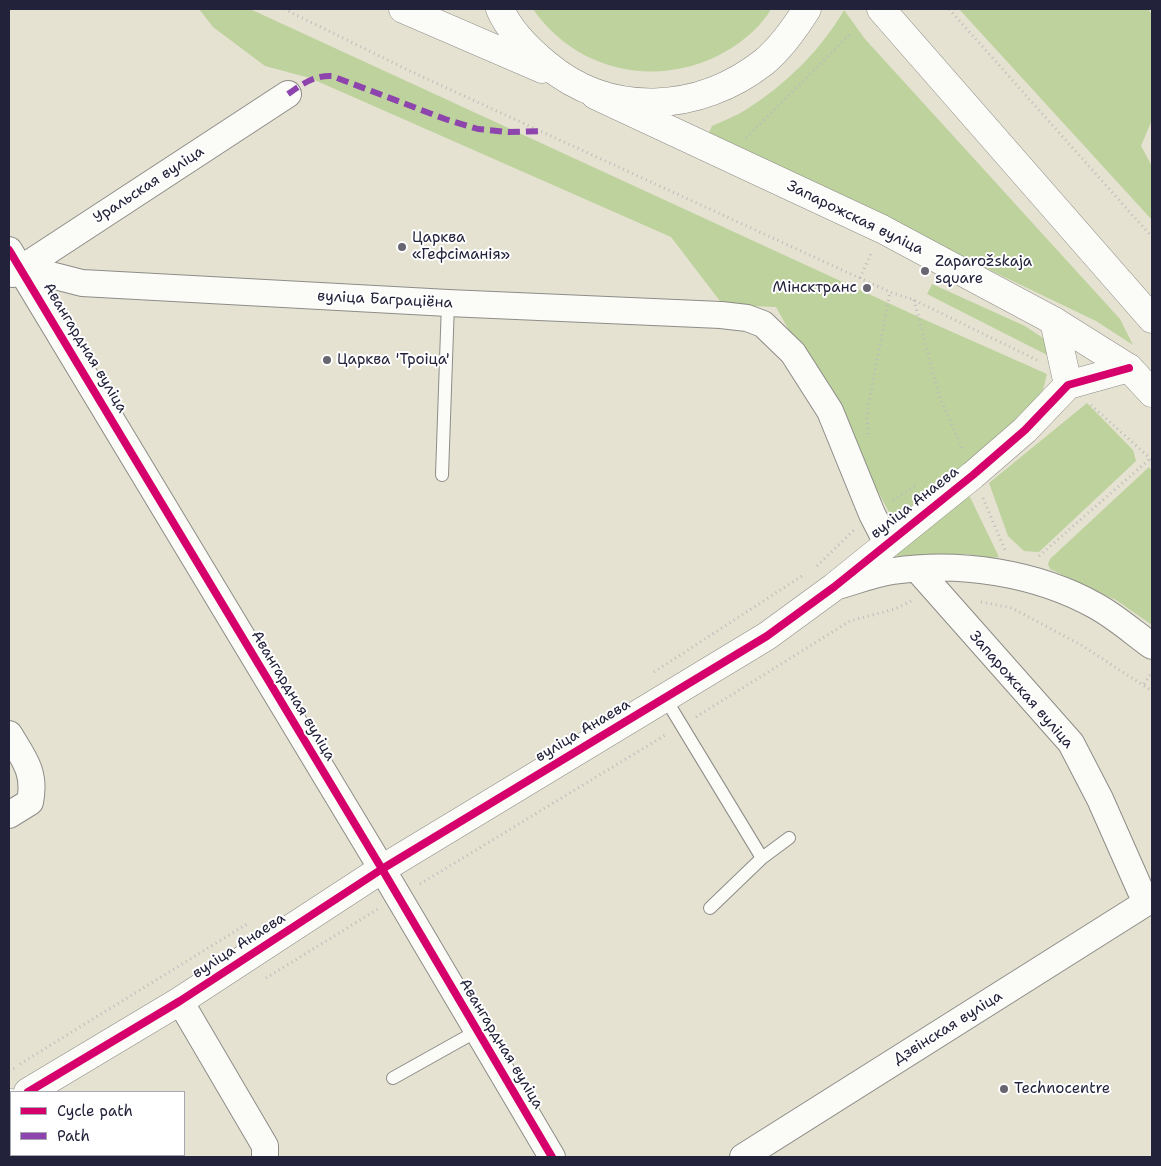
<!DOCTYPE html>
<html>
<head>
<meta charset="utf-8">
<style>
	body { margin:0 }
	#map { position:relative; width:1161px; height:1166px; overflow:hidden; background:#e6e2d2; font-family:"Shantell Sans",sans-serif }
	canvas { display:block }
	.frame { position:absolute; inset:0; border:10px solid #22223b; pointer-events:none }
	.legend { position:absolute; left:10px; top:1091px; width:175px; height:65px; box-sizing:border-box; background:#fff; border:1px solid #a7a7b1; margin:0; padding:6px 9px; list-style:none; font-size:15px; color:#22223b }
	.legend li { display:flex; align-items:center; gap:10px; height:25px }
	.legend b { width:25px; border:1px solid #a7a7b1 }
</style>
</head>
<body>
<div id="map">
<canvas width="1161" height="1166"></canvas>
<div class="frame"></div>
<ul class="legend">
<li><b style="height:6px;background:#d6006c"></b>Cycle path</li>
<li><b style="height:6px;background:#8e44ad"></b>Path</li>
</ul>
</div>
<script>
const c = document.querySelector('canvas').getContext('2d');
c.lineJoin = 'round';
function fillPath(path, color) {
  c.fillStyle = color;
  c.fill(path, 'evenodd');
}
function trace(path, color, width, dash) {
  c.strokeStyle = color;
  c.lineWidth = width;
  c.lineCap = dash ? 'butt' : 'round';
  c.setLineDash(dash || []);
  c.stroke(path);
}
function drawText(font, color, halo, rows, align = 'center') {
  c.font = font + ' "Shantell Sans",sans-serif';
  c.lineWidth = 4;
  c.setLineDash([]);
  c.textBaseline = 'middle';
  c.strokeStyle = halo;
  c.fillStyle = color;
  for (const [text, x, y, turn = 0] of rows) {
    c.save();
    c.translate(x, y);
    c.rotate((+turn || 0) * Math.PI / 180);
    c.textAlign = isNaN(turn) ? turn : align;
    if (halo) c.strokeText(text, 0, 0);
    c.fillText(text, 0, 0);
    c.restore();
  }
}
const green = new Path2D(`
	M 199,9 L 250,9 L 923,319 L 1047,374 L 1043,390 L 1033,404 L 924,500 L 894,521 L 776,307 L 723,305 L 671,237 L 310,78 L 265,66 L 213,27 Z
	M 533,9 L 771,9 C 763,24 745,40 730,49 C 663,90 578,74 533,9 Z
	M 959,9 L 1148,9 L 1152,14 L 1152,120 L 1141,146 L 1152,166 L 1152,220 Z
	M 844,10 L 865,39 L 1120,319 L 1133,345 L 1096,321 L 708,135 L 712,126 C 723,121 736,116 747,109 C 785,85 822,49 844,10 Z
	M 932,284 L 1025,326 L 1046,340 L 1049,356 L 927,294 Z
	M 1087,403 L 1133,450 L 1136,461 L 1039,552 L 1024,551 L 1008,536 L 989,483 Z
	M 1149,467 L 1152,471 L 1152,625 L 1116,600 L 1050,569 L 1048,564 L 1050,559 Z
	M 969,495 L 999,557 L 992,558 L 966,554 L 892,556 Z`);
const path = new Path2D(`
	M 284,9 L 412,72 L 890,292 L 914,300 L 1037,360
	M 949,9 L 1152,237
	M 746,138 L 852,32
	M 860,278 L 872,251
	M 914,300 L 939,395 L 963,451
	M 1091,405 L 1152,460
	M 868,434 L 867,413 L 890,292
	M 983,498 L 1005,550
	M 893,500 L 918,484
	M 1039,556 L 1151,458
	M 817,566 L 854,530
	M 981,602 L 1012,608 L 1081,645 L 1152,691
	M 654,672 L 802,576
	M 1144,684 L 1152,672
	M 696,717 L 850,621 L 895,609 L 913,600
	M 420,884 L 667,734
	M 266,978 L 378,909
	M 20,1064 L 247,924
	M 9,1071 L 15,1068
	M 9,1134 L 11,1133`);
const lane = new Path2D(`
	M 442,475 L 448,303
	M 665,698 L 762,858 L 789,838
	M 710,908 L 762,858
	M 393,1078 L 477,1031`);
const street = new Path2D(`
	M 9,250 L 382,869 L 552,1157
	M 12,265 L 82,283 L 448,303 L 721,315 L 747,318 L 763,324 L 793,353 L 830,411 L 872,514 L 887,543
	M 13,274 L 288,94
	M 917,569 L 1071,743 L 1100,799 L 1146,903
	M 834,587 C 853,582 873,574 893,571 C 960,561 1037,573 1096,606 C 1116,617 1134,633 1152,646
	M 9,734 C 24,759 36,772 30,802 L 9,815
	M 180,1001 L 265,1146 L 265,1157
	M 743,1157 L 1152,899`);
const secondary = new Path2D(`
	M 1054,321 L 1068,385
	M 28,1092 L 180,1001 L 382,869 L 767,636 L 834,587 L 973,475 L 1025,430 L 1068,385 L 1129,368
	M 9,1104 L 11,1103`);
const primary = new Path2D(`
	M 403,9 L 542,69
	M 500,9 C 509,30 529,50 546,64 C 610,118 699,113 764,62 C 782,47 795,28 807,9
	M 881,9 L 1152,319
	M 595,95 L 882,229 L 1054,321 L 1129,368 L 1152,393`);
const quiet = new Path2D(`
	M 288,94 C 302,84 315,75 332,76 L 445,119 L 478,129 L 508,132 L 543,131`);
const cycleway = new Path2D(`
	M 9,250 L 382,869 L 552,1157
	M 28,1092 L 180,1001 L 382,869 L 767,636 L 834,587 L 973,475 L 1025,430 L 1068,385 L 1129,368`);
const markers = [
	[402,247,5,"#676570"],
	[925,271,5,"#676570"],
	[867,288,5,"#676570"],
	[327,360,5,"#676570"],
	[1004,1089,5,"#676570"]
];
const streetNames = [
	["Уральская вуліца",149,185,-33],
	["Запарожская вуліца",855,218,26],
	["вуліца Баграціёна",385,300,3],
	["Авангардная вуліца",85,348,59],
	["вуліца Анаева",915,503,-38],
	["Запарожская вуліца",1021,690,49],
	["Авангардная вуліца",293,696,59],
	["вуліца Анаева",583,731,-31],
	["вуліца Анаева",239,946,-33],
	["Дзвінская вуліца",948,1028,-32],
	["Авангардная вуліца",501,1044,59]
];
const poiNames = [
	["Царква",412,238],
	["«Гефсіманія»",412,255],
	["Zaparožskaja",935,262],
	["square",935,279],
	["Мінсктранс",857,288,"right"],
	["Царква 'Троіца'",337,360],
	["Technocentre",1014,1089]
];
fillPath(green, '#bdd29c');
trace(lane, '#8d8c87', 14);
trace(street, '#8d8c87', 28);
trace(secondary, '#8d8c87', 29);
trace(primary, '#8d8c87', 29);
trace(path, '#bcbbbb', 3, [1, 4]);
trace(lane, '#fbfbf8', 12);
trace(street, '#fbfbf8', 26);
trace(secondary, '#fbfbf8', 28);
trace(primary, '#fbfbf8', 28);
trace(quiet, '#8e44ad', 6, [12, 6]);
trace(cycleway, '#d6006c', 8);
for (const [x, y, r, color] of markers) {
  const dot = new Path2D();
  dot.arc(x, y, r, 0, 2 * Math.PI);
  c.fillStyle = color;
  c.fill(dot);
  trace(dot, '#fff', 2);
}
drawText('15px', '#22223b', '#fff', streetNames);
drawText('15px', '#22223b', '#fff', poiNames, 'left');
</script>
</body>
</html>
